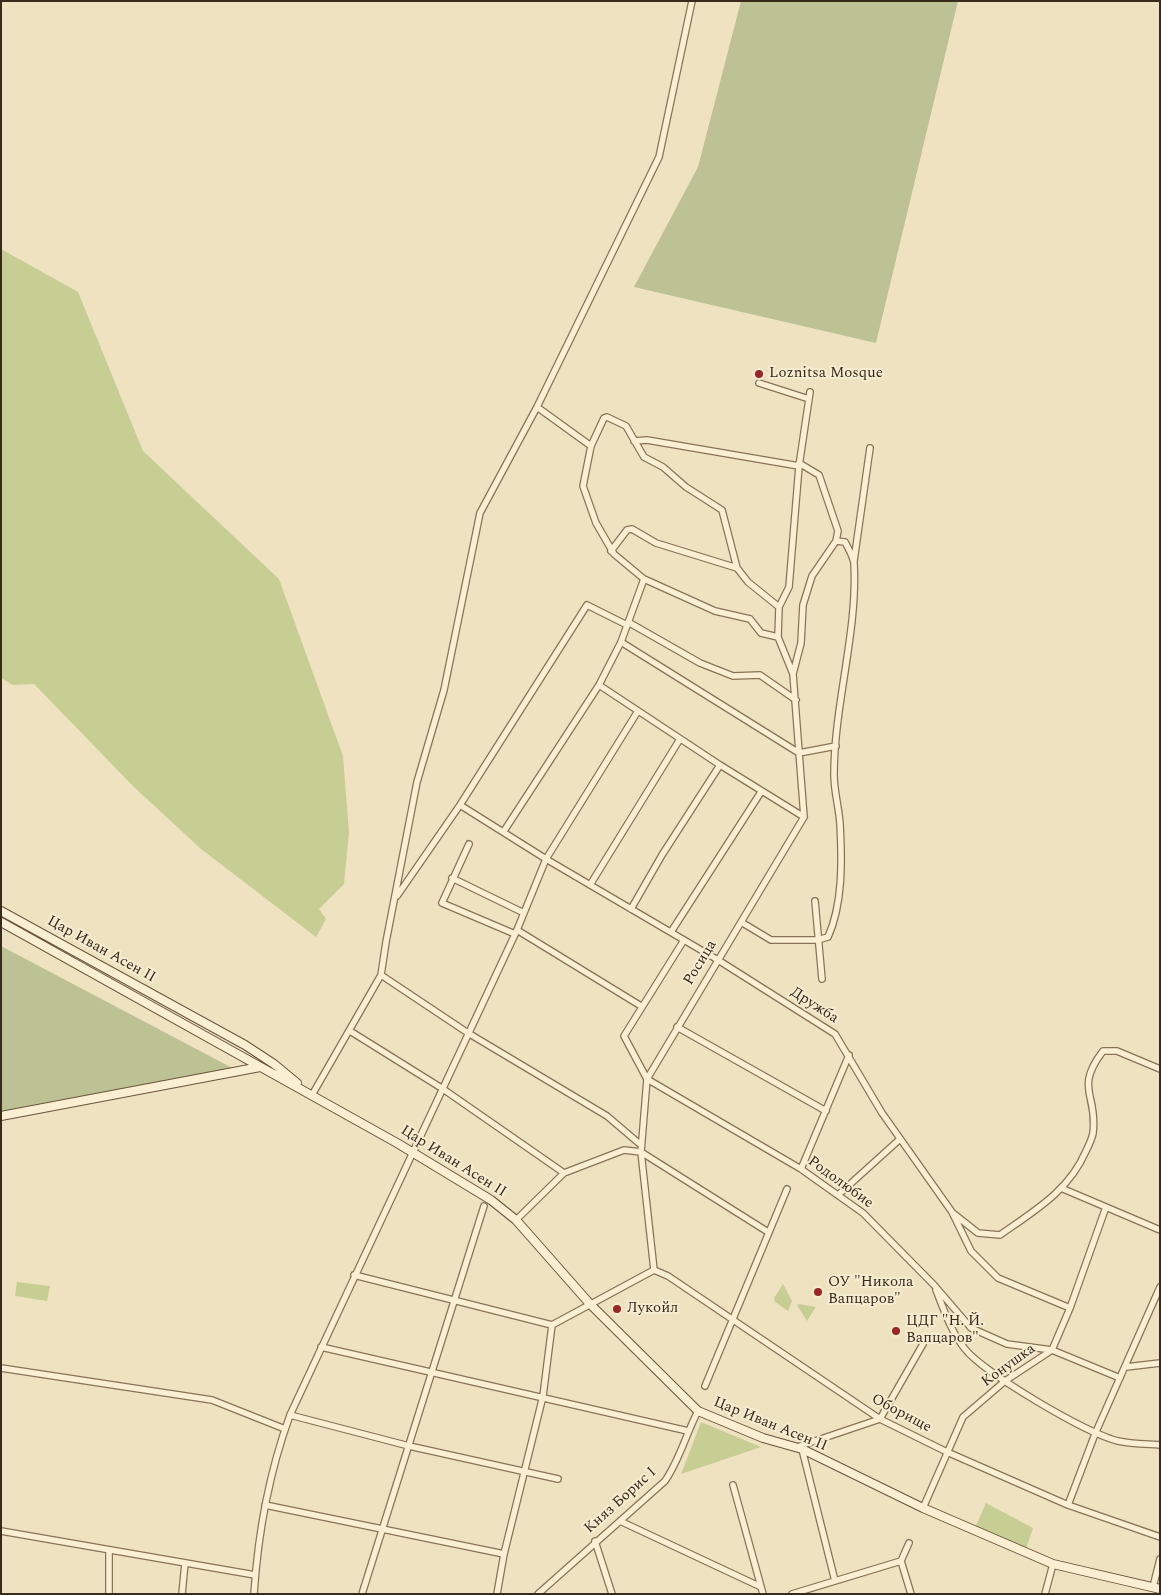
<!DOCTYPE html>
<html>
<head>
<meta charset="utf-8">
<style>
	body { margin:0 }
	#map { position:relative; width:1161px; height:1595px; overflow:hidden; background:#efe2c0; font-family:Spectral,serif }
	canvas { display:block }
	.frame { position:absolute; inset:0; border:2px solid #382a1c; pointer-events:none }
</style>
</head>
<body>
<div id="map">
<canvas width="1161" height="1595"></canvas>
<div class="frame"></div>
</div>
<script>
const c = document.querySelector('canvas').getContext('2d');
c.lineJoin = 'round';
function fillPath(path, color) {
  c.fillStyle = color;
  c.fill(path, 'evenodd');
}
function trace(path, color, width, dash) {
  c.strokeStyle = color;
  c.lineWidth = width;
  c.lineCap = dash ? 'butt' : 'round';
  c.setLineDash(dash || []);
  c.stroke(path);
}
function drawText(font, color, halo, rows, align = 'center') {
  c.font = font + ' Spectral,serif';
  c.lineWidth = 4;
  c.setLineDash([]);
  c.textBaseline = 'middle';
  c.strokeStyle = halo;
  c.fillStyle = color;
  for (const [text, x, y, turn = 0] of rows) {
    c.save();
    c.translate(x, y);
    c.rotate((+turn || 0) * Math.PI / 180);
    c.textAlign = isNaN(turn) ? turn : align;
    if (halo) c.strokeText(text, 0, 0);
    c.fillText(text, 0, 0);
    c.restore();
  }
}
const green = new Path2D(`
	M 1,249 L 78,292 L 143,451 L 279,579 L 343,756 L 349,832 L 344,884 L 319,909 L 326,919 L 316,937 L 201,849 L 134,787 L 34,684 L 13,685 L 1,678 Z
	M 17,1282 L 50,1286 L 47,1301 L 15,1296 Z
	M 783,1284 L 792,1301 L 788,1311 L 775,1302 L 774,1298 Z
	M 799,1304 L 816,1307 L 807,1321 L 797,1305 Z
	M 701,1422 L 761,1447 L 681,1474 Z
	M 986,1503 L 1033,1528 L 1025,1552 L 974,1530 Z`);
const cemetery = new Path2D(`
	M 741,1 L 958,1 L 876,343 L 634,287 L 698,167 Z
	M 1,946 L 238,1071 L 1,1113 Z`);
const street = new Path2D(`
	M 759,383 L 809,399
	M 537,407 L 591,446
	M 634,441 L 647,440 L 799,466
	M 611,551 L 627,530 L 632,529 L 656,543 L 737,568
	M 854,561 L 870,448
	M 628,622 L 700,663 L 733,676 L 760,675 L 796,700
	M 778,637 L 761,633 L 750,619 L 715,611 L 644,579 L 614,554 L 596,523 L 583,486 L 591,446 L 604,418 L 607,417 L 626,426 L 644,457 L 663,467 L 686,487 L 722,510 L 737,568 L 748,582 L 779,607
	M 621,642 L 799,753 L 836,746
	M 793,674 L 801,643 L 803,605 L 812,576 L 836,541 L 838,531 L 819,475 L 799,463
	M 599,685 L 720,765 L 804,817
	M 460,805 L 546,859 L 718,960 L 835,1034 L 882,1113 L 952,1212 L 971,1251 L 998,1278 L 1070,1308
	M 504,831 L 599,685 L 621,642 L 644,579
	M 469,844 L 442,903 L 515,934
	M 452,878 L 524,913
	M 590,885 L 680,739
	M 397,896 L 460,805 L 587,605 L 627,625
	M 815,901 L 822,979
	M 631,909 L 662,855 L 720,765
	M 741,922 L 771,940 L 817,940 L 828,937 C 843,904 842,860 840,824 C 839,808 834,791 834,775 C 834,705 858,631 854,563 C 853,556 848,548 845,542 L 836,541
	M 517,930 L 641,1006
	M 671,932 L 761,792
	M 684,940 L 624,1036 L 647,1079 L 801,1169 L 863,1213 L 934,1285 L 971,1328 L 1007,1344 L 1052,1350 L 1120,1378
	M 381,975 L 468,1033 L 607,1116 L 641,1145
	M 677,1027 L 826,1111
	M 350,1031 L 443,1089 L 564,1173
	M 312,1095 L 381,975 L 386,942 L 417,782 L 444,690 L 480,513 L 537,407 L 659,157 L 692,1
	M 801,1169 L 849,1055
	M 1061,1188 L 1160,1230
	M 838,1195 L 900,1139
	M 954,1214 L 978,1233 L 1000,1235 C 1034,1211 1069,1191 1086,1151 C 1089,1145 1092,1139 1093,1133 C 1098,1094 1074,1089 1103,1051 L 1117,1051 L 1160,1069
	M 516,1220 L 564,1173 L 624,1150 L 641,1152 L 768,1232
	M 654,1270 L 641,1152 L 647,1079 L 804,817 L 793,674 L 778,637 L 779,607 L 789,587 L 799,466 L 810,392
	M 654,1270 L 668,1276 L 880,1419 L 947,1452 L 1068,1505 L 1160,1537
	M 354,1275 L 552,1325
	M 936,1290 C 944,1310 951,1332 965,1349 C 984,1373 1087,1434 1118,1441 C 1131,1444 1146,1444 1160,1445
	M 321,1347 L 688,1431
	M 1126,1367 L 1160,1363
	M 1,1368 L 212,1400 L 285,1429
	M 705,1386 L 787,1189
	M 290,1415 L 409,1446 L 558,1479
	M 797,1447 L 880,1419 L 923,1344
	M 802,1449 L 835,1581
	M 733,1485 L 763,1594
	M 265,1505 L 504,1554
	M 1068,1505 L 1095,1434 L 1160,1287
	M 923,1508 L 963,1417 L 1005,1381 L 1052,1350 L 1070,1308 L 1106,1207
	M 620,1521 L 761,1587
	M 1,1531 L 255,1575
	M 595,1541 L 612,1594
	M 901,1561 L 911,1594
	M 1153,1587 L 1160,1559
	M 109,1594 L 109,1550
	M 182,1594 L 185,1563
	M 254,1594 C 258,1533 269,1473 290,1415 L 517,930 L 546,859 L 638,711
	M 362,1594 L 484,1206
	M 497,1594 L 504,1554 L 543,1396 L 552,1325 L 654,1270
	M 538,1594 L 665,1481 C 680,1459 686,1434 698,1411
	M 792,1594 L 901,1561 L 909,1543
	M 1045,1594 L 1053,1564`);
const secondary = new Path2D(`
	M 1,911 L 245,1045 L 274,1064 L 297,1083
	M 1,922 L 397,1143 L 491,1200 L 516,1220 L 590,1304 L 698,1411 L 763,1438 L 802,1449 L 923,1508 L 1053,1564 L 1160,1589
	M 1,1116 L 260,1067`);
const markers = [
	[759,374,5,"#9a2625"],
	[818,1292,5,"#9a2625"],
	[617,1309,5,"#9a2625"],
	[896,1331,5,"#9a2625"]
];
const poiNames = [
	["Loznitsa Mosque",769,374],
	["ОУ \"Никола",828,1283],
	["Вапцаров\"",828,1300],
	["Лукойл",627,1309],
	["ЦДГ \"Н. Й.",906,1322],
	["Вапцаров\"",906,1339]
];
const streetNames = [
	["Цар Иван Асен II",101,950,29],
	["Росица",701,963,-59],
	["Дружба",814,1006,33],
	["Цар Иван Асен II",453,1162,32],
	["Родолюбие",840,1183,36],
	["Конушка",1009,1366,-36],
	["Оборище",901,1414,28],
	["Цар Иван Асен II",770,1425,22],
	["Княз Борис I",621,1501,-42]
];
fillPath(green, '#c6ce94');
fillPath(cemetery, '#bcc293');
trace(street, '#897357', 8);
trace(secondary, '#6b543b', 10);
trace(street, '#faefd3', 5.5);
trace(secondary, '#faefd3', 8);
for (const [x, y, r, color] of markers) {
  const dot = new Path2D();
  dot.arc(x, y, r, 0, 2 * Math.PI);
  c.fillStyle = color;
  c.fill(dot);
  trace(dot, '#f6ecd0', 2);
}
drawText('15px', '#382a1c', '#f6ecd0', poiNames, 'left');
drawText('15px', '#382a1c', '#f6ecd0', streetNames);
</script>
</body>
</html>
